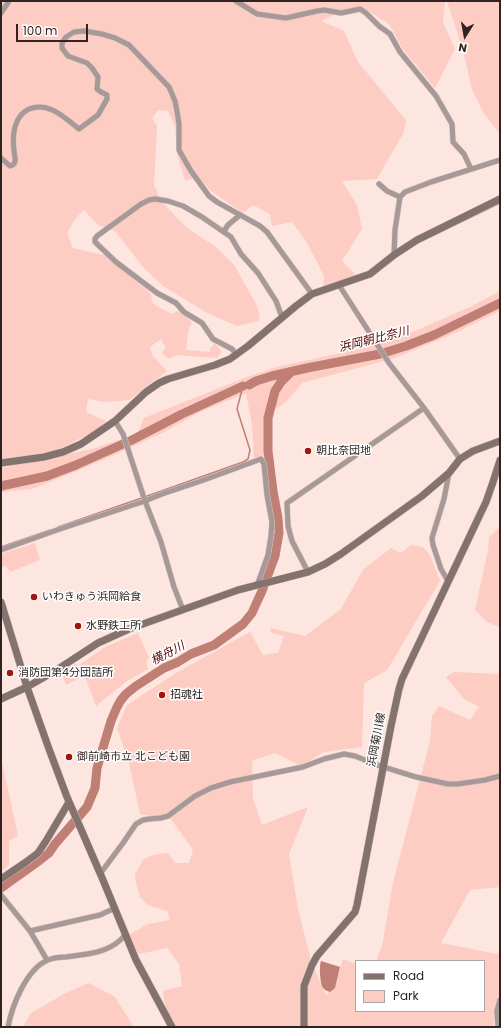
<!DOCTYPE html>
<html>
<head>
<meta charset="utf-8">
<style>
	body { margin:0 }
	#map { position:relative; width:501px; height:1028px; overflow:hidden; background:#fde5e0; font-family:Poppins,sans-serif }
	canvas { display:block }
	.frame { position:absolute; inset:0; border:2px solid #2f2422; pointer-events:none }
	.legend { position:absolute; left:355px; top:960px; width:130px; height:52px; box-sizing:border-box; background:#fff; border:1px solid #aca7a7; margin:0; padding:5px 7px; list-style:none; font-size:12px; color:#2f2422 }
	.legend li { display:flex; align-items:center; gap:8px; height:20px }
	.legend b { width:20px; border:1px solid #aca7a7 }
	.north { position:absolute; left:445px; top:16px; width:40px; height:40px; -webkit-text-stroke:3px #fff; paint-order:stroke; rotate:191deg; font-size:11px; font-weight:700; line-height:16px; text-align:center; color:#2f2422 }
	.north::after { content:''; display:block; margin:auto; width:14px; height:18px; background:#2f2422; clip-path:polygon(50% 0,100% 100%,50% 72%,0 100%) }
	.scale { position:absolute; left:16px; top:24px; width:72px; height:18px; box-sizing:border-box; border:2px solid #2f2422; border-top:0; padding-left:5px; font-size:12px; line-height:14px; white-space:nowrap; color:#2f2422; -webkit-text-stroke:3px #fff; paint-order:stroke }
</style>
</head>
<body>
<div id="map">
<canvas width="501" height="1028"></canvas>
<div class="frame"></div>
<ul class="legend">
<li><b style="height:5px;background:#84726f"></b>Road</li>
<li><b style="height:11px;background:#fdccc3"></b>Park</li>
</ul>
<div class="north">N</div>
<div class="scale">100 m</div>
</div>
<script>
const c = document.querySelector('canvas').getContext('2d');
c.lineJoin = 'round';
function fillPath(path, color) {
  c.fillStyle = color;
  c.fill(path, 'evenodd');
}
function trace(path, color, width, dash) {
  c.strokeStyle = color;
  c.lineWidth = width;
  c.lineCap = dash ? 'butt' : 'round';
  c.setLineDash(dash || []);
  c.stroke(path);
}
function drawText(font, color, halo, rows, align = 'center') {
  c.font = font + ' Poppins,"Noto Sans JP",sans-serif';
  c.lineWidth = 3;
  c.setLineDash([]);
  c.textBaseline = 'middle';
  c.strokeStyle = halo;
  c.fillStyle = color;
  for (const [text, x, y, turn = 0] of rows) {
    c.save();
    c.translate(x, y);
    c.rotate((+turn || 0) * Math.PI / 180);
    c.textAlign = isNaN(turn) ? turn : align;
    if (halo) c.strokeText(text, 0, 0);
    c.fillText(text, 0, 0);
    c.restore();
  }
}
const green = new Path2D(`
	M 1,1 L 445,1 L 443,22 L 455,49 L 435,88 L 402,48 L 390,25 L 367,10 L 344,10 L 321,21 L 344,31 L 358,62 L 406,120 L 404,132 L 377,179 L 342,181 L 357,205 L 362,229 L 342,261 L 357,276 L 340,283 L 323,286 L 324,276 L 306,241 L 292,222 L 272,226 L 270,214 L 253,205 L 243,213 L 211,191 L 198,178 L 185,180 L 177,154 L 175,126 L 168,111 L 158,110 L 152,118 L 157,126 L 154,185 L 162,202 L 187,228 L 216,247 L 234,265 L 256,304 L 260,315 L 258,321 L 237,326 L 207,313 L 163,286 L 143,267 L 115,231 L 98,225 L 84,210 L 75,219 L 67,233 L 73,248 L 108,256 L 129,275 L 151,294 L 152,302 L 158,307 L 172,314 L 179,310 L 192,322 L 189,327 L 186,350 L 210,352 L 210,349 L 215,343 L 222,352 L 217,358 L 177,355 L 169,359 L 162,353 L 166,346 L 164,345 L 161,339 L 150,347 L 152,355 L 167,371 L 129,400 L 105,402 L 88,399 L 86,412 L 106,421 L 98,428 L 89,434 L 58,450 L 1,463 Z
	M 446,1 L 500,1 L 500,134 L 484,113 L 472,90 L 466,63 L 456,28 L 448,5 Z
	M 500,291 L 500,311 L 453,334 L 395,358 L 302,383 L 286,402 L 270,413 L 266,456 L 254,458 L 252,425 L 246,393 L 200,412 L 164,432 L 121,452 L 77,471 L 32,489 L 1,492 L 1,468 L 92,449 L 137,434 L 144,418 L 247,377 L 277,367 L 363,348 L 413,332 L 472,306 Z
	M 500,527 L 500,627 L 487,622 L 475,610 L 488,551 L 489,537 Z
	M 35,543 L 40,560 L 10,572 L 6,566 L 1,567 L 1,554 Z
	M 411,545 L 423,547 L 430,555 L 440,581 L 387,670 L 364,683 L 362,747 L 324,752 L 301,766 L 275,753 L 252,761 L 253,799 L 262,825 L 308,807 L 289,854 L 298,909 L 312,964 L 326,995 L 335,987 L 343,959 L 356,964 L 356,1011 L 484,1011 L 484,961 L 376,961 L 382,946 L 393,883 L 430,741 L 432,716 L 439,706 L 470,720 L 479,707 L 464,699 L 446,677 L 454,672 L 500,674 L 500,887 L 470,890 L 441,943 L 497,954 L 500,951 L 500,994 L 499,995 L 493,1027 L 168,1027 L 163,991 L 182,986 L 179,964 L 167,948 L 139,954 L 133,945 L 129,935 L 148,924 L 170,920 L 167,911 L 148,905 L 140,897 L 135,879 L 135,874 L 143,860 L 152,855 L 168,853 L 175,863 L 189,863 L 193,850 L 171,819 L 140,814 L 129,763 L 117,728 L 127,705 L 176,673 L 250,632 L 263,655 L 278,653 L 284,636 L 271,633 L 270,628 L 305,636 L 341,609 L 363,570 L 391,548 L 401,553 Z
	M 138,633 L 149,658 L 146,661 L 148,669 L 127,681 L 96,706 L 80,664 L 107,646 Z
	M 76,663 L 82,677 L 66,685 C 60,671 66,671 76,663 Z
	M 1,758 L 18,836 L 9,841 L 9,865 L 1,872 Z
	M 89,983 L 115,997 L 134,1027 L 23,1027 L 31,1013 L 66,993 Z`);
const water = new Path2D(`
	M 321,961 L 340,967 L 335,988 L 330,992 C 326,991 323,989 322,986 C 320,980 319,967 321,961 Z`);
const stream = new Path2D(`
	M 434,235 L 500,203
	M 58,527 L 136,500 L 243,462 L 248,459 L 250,450 L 237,409 L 243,386 L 249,385
	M 1,547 L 50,530`);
const river = new Path2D(`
	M 249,385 L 256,381 L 272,376 L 307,368 L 380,354 L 406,346 L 434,335 L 500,303
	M 1,486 L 47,476 L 76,465 L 132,440 L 182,414 L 243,386
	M 1,888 L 40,860 L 49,853 L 55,844 L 87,807 L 95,788 L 97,768 L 111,721 L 117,707 L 121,700 L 126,694 L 136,686 L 164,668 L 178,662 L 191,654 L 214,645 L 243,624 L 252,613 L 256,604 L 262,591 L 275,556 L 279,533 L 278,518 L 273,491 L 268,451 L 268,418 L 275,391 L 281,382 L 291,372`);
const street = new Path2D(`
	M 236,1 L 257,14 L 286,18 L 317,11 L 324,10 L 341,13 L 360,9 L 366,13 L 379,26 L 390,34 L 400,52 L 436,96 L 452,124 L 453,142 L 464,154 L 471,169
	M 1,13 L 9,1
	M 1,158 L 10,166 C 13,165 14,165 15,162 C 16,159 14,154 14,150 C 12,135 14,116 29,109 C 49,101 65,118 79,129 L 98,115 L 107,99 L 107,95 L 101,92 L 97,89 L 98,77 L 92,68 L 87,63 L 68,56 L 62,48 L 62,43 L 66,37 L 74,32 L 84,31 L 102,34 L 115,38 L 129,45 L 169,87 L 175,101 L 177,111 L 179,124 L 179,150 L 191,171 L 209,196 L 217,202 L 260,226 L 267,232 L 312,294
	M 379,184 L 387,191 L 400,197
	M 224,231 L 228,225 L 240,215
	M 394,255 L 395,230 L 400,197 L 405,192 L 431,182 L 500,160
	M 339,285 L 389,363 L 424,408 L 460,459
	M 237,355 L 232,349 L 213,339 L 202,323 L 184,312 L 176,303 L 157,293 L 116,262 L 95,242 L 95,239 L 97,236 L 141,204 L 149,200 L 155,199 L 168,201 L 183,206 L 202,217 L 231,237 L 241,254 L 258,273 L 276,301 L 282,317
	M 115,421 L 123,434 L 145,501 L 161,542 L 174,587 L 183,610
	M 1,550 L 57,530 L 145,501 L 162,494 L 201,481 L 261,459 L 264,464 L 267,495 L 272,522 L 271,536 L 268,555 L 259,580 L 257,585
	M 308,572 L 292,541 L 288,526 L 287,503 L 424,408
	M 448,581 L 441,569 L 433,545 L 432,538 L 444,499 L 449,473
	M 100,874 L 123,843 L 136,824 L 143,820 L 149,819 L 161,818 L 168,816 L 195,796 L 211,788 L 230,782 L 303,767 L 324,759 L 344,754 L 355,756 L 377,765 L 416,777 L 448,784 L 458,784 L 485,780 L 500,776
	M 1,895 L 30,931 L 47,960
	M 30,931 L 100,915 L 115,908
	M 8,1027 C 12,1006 26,969 48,960 C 53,958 60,957 66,957 C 87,954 111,953 125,935
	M 498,1027 L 497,1011 L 500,1000`);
const secondary = new Path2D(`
	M 1,463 L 44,457 L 63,452 L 81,444 L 115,421 L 146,392 L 159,383 L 168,379 L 215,365 L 230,359 L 248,346 L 296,306 L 312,294 L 370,274 L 394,255 L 417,240 L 500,199
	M 1,602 L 27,687 L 49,749 L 67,797 L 103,880 L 136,960 L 172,1027
	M 1,699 L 27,687 L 55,671 L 98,643 L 129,629 L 238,590 L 308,572 L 325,564 L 341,554 L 422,496 L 449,473 L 460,459 L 473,451 L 500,441
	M 1,879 L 26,862 L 38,853 L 46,841 L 69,802
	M 304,1027 L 304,986 L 312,965 L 317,956 L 355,912 L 357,905 L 391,726 L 399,689 L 402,679 L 486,502 L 493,482 L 500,460`);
const markers = [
	[308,451,4,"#a71308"],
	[34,597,4,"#a71308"],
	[78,626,4,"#a71308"],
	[10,673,4,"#a71308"],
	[162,695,4,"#a71308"],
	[69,757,4,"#a71308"]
];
const poiNames = [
	["朝比奈団地",316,451],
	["いわきゅう浜岡給食",42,597],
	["水野鉄工所",86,626],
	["消防団第4分団詰所",18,673],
	["招魂社",170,695],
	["御前崎市立 北こども園",77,757]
];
const streetNames = [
	["浜岡菊川線",377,740,-79]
];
const waterNames = [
	["浜岡朝比奈川",374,340,-14],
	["横舟川",168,654,-28]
];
fillPath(green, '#fdccc3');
fillPath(water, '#c07f74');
trace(stream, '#c07f74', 1.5);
trace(river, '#c07f74', 9);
trace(street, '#d8c2be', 6);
trace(secondary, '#d8c2be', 8);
trace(street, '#a69997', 5);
trace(secondary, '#84726f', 7);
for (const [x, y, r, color] of markers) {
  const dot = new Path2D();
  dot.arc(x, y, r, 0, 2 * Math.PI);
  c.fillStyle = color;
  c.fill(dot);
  trace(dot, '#fff', 1.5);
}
drawText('11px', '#2f2422', '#fff', poiNames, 'left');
drawText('11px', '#2f2422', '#fff', streetNames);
drawText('italic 12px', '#550301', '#fff', waterNames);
</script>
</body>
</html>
